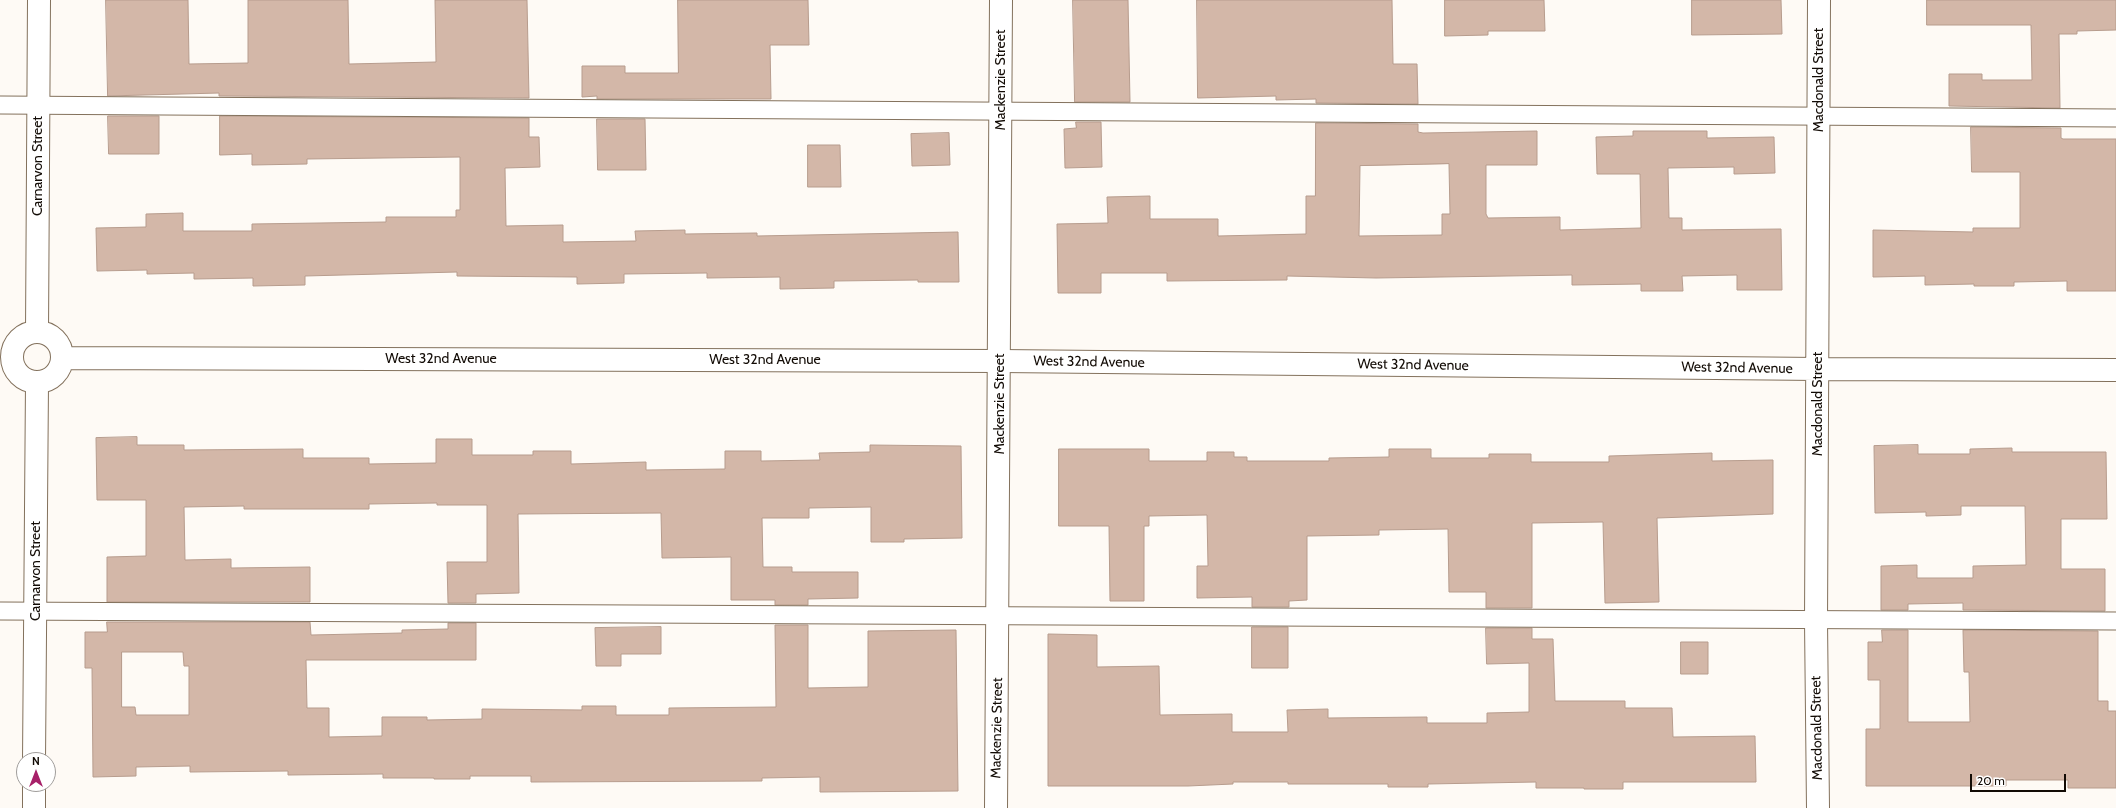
<!DOCTYPE html>
<html>
<head>
<meta charset="utf-8">
<style>
	body { margin:0 }
	#map { position:relative; width:2116px; height:808px; overflow:hidden; background:#fefaf5; font-family:Cabin,sans-serif }
	canvas { display:block }
	.north { position:absolute; left:16px; top:752px; width:40px; height:40px; box-sizing:border-box; background:#fff; border:1px solid #a09d9b; border-radius:50%; rotate:0deg; font-size:11px; font-weight:700; line-height:16px; text-align:center; color:#120b05 }
	.north::after { content:''; display:block; margin:auto; width:14px; height:18px; background:#a72069; clip-path:polygon(50% 0,100% 100%,50% 72%,0 100%) }
	.scale { position:absolute; left:1970px; top:774px; width:96px; height:18px; box-sizing:border-box; border:2px solid #120b05; border-top:0; padding-left:5px; font-size:12px; line-height:14px; white-space:nowrap; color:#120b05; -webkit-text-stroke:3px #fff; paint-order:stroke }
</style>
</head>
<body>
<div id="map">
<canvas width="2116" height="808"></canvas>
<div class="north">N</div>
<div class="scale">20 m</div>
</div>
<script>
const c = document.querySelector('canvas').getContext('2d');
c.lineJoin = 'round';
function fillPath(path, color) {
  c.fillStyle = color;
  c.fill(path, 'evenodd');
}
function trace(path, color, width, dash) {
  c.strokeStyle = color;
  c.lineWidth = width;
  c.lineCap = dash ? 'butt' : 'round';
  c.setLineDash(dash || []);
  c.stroke(path);
}
function drawText(font, color, halo, rows, align = 'center') {
  c.font = font + ' Cabin,sans-serif';
  c.lineWidth = 3;
  c.setLineDash([]);
  c.textBaseline = 'middle';
  c.strokeStyle = halo;
  c.fillStyle = color;
  for (const [text, x, y, turn = 0] of rows) {
    c.save();
    c.translate(x, y);
    c.rotate((+turn || 0) * Math.PI / 180);
    c.textAlign = isNaN(turn) ? turn : align;
    if (halo) c.strokeText(text, 0, 0);
    c.fillText(text, 0, 0);
    c.restore();
  }
}
const building = new Path2D(`
	M 106,0 L 188,0 L 189,64 L 248,63 L 248,0 L 348,0 L 349,64 L 436,62 L 435,0 L 527,0 L 529,98 L 219,96 L 219,93 L 108,96 Z
	M 678,0 L 808,0 L 809,45 L 770,45 L 771,99 L 597,99 L 597,96 L 582,97 L 582,66 L 625,66 L 625,73 L 678,73 Z
	M 1073,0 L 1128,0 L 1130,102 L 1075,102 Z
	M 1197,0 L 1392,0 L 1393,64 L 1417,64 L 1418,104 L 1316,103 L 1316,99 L 1276,100 L 1276,96 L 1198,98 Z
	M 1445,0 L 1544,0 L 1545,31 L 1488,31 L 1488,35 L 1445,36 Z
	M 1692,0 L 1781,0 L 1782,34 L 1692,35 Z
	M 1927,0 L 2116,0 L 2116,30 L 2077,31 L 2077,34 L 2059,34 L 2060,108 L 1949,106 L 1949,74 L 1982,74 L 1982,80 L 2032,80 L 2031,25 L 1927,25 Z
	M 108,116 L 159,116 L 159,154 L 109,154 Z
	M 220,116 L 529,118 L 529,137 L 539,137 L 540,167 L 505,168 L 506,226 L 563,225 L 563,242 L 636,241 L 635,231 L 685,230 L 685,234 L 757,233 L 757,236 L 958,232 L 959,282 L 918,282 L 918,280 L 834,281 L 834,288 L 780,289 L 780,277 L 707,278 L 707,273 L 624,274 L 624,283 L 577,284 L 577,277 L 457,276 L 457,272 L 305,276 L 305,285 L 253,286 L 253,278 L 194,279 L 194,273 L 147,274 L 147,270 L 97,271 L 96,228 L 146,227 L 146,214 L 183,213 L 183,231 L 252,231 L 252,224 L 386,222 L 386,217 L 456,217 L 456,210 L 460,210 L 460,157 L 307,159 L 307,164 L 252,165 L 252,154 L 220,155 Z
	M 597,119 L 645,119 L 646,170 L 598,170 Z
	M 1076,122 L 1101,122 L 1102,167 L 1065,168 L 1064,129 L 1076,128 Z
	M 1316,123 L 1418,124 L 1418,132 L 1423,133 L 1537,131 L 1537,165 L 1486,165 L 1486,214 L 1488,218 L 1560,217 L 1560,230 L 1641,228 L 1640,174 L 1597,174 L 1596,137 L 1633,136 L 1633,131 L 1707,131 L 1707,138 L 1774,137 L 1775,173 L 1734,174 L 1734,167 L 1668,168 L 1669,218 L 1682,218 L 1682,230 L 1781,229 L 1782,290 L 1737,290 L 1737,275 L 1682,276 L 1683,291 L 1641,291 L 1641,284 L 1572,285 L 1572,275 L 1376,278 L 1287,276 L 1287,280 L 1167,281 L 1167,273 L 1101,273 L 1101,293 L 1058,293 L 1057,224 L 1108,223 L 1107,197 L 1150,196 L 1150,219 L 1218,219 L 1218,236 L 1306,234 L 1306,196 L 1315,196 ZM 1449,164 L 1450,214 L 1442,214 L 1442,235 L 1359,236 L 1360,166 Z
	M 1971,127 L 2061,128 L 2061,138 L 2063,139 L 2116,139 L 2116,291 L 2067,291 L 2067,281 L 2014,282 L 2014,286 L 1974,286 L 1974,284 L 1925,285 L 1925,276 L 1873,277 L 1873,230 L 1973,232 L 1973,228 L 2020,228 L 2020,172 L 1972,172 Z
	M 949,133 L 950,165 L 912,166 L 911,134 Z
	M 808,145 L 840,145 L 841,187 L 808,187 Z
	M 137,437 L 137,445 L 184,445 L 184,450 L 303,449 L 303,458 L 369,458 L 369,464 L 436,463 L 436,439 L 472,439 L 472,455 L 533,455 L 533,451 L 571,451 L 571,464 L 646,462 L 646,470 L 725,469 L 725,451 L 761,451 L 761,461 L 820,460 L 819,453 L 870,452 L 870,445 L 961,446 L 962,538 L 904,539 L 904,542 L 871,542 L 871,507 L 809,508 L 809,518 L 762,518 L 763,567 L 792,567 L 792,572 L 858,572 L 858,598 L 808,599 L 808,605 L 775,605 L 775,600 L 731,600 L 731,557 L 662,558 L 661,513 L 518,514 L 519,593 L 476,594 L 476,603 L 448,603 L 447,562 L 487,562 L 487,505 L 437,505 L 437,503 L 369,504 L 369,509 L 244,509 L 244,506 L 184,507 L 185,560 L 231,559 L 231,568 L 310,567 L 310,602 L 107,602 L 107,557 L 146,556 L 146,500 L 97,500 L 96,438 Z
	M 1918,445 L 1918,454 L 1970,454 L 1970,449 L 2012,448 L 2012,452 L 2106,452 L 2107,519 L 2061,519 L 2061,569 L 2105,569 L 2105,611 L 1963,610 L 1963,603 L 1908,604 L 1908,610 L 1881,610 L 1881,566 L 1917,565 L 1917,578 L 1973,578 L 1973,566 L 2026,565 L 2025,506 L 1961,506 L 1961,515 L 1926,516 L 1926,512 L 1875,513 L 1874,446 Z
	M 1059,449 L 1149,449 L 1149,461 L 1207,461 L 1207,452 L 1234,452 L 1234,457 L 1247,457 L 1247,461 L 1329,461 L 1329,458 L 1389,457 L 1389,449 L 1431,449 L 1431,458 L 1489,458 L 1489,454 L 1531,454 L 1531,462 L 1609,462 L 1609,456 L 1712,453 L 1712,461 L 1773,460 L 1773,514 L 1657,518 L 1659,602 L 1605,603 L 1603,522 L 1532,523 L 1532,608 L 1486,608 L 1486,592 L 1449,592 L 1448,529 L 1379,530 L 1379,535 L 1307,536 L 1307,600 L 1289,601 L 1289,607 L 1252,607 L 1252,597 L 1197,598 L 1197,566 L 1208,566 L 1207,515 L 1149,516 L 1149,526 L 1144,526 L 1144,601 L 1110,601 L 1109,526 L 1059,526 Z
	M 107,622 L 310,622 L 311,635 L 402,633 L 402,630 L 448,629 L 448,623 L 476,623 L 476,660 L 306,660 L 307,708 L 329,708 L 329,737 L 382,736 L 382,717 L 427,717 L 427,720 L 482,719 L 482,709 L 582,710 L 582,706 L 616,706 L 616,715 L 669,715 L 669,708 L 776,707 L 775,625 L 808,625 L 808,688 L 868,687 L 868,631 L 956,630 L 958,791 L 820,792 L 820,777 L 762,778 L 762,781 L 531,782 L 531,776 L 470,776 L 470,779 L 434,779 L 434,778 L 383,778 L 383,774 L 288,775 L 288,771 L 190,772 L 190,766 L 136,767 L 136,776 L 93,777 L 92,668 L 85,668 L 85,632 L 107,632 ZM 122,652 L 183,652 L 184,666 L 189,666 L 189,715 L 136,715 L 135,707 L 122,707 Z
	M 661,627 L 661,654 L 621,654 L 621,666 L 596,666 L 595,628 Z
	M 1252,627 L 1288,627 L 1288,668 L 1252,668 Z
	M 1486,628 L 1532,628 L 1532,639 L 1553,639 L 1555,701 L 1625,701 L 1625,708 L 1672,708 L 1673,737 L 1755,736 L 1756,782 L 1623,782 L 1623,789 L 1584,789 L 1584,788 L 1536,788 L 1536,782 L 1428,784 L 1428,787 L 1388,787 L 1388,784 L 1288,784 L 1288,782 L 1233,782 L 1233,784 L 1188,786 L 1048,786 L 1048,634 L 1097,635 L 1097,667 L 1159,666 L 1160,715 L 1232,714 L 1232,732 L 1288,732 L 1287,710 L 1328,709 L 1328,718 L 1427,717 L 1427,723 L 1487,723 L 1487,713 L 1529,712 L 1529,663 L 1487,664 Z
	M 1882,630 L 1908,630 L 1908,722 L 1970,722 L 1969,672 L 1964,672 L 1963,630 L 2098,631 L 2098,701 L 2108,701 L 2108,711 L 2116,711 L 2116,788 L 2068,788 L 2068,780 L 2006,780 L 2006,786 L 1866,786 L 1866,729 L 1880,729 L 1880,680 L 1868,680 L 1868,642 L 1882,642 Z
	M 1681,642 L 1708,642 L 1708,674 L 1681,674 Z`);
const lane = new Path2D(`
	M 0,105 L 2116,118
	M 0,611 L 2116,621`);
const street = new Path2D(`
	M 37,331 L 39,0
	M12 357a25 25 0 1 1 50 0a25 25 0 1 1-50 0Z
	M 62,358 L 1000,361 L 1818,369 L 2116,370
	M 34,760 L 37,383
	M 34,808 L 34,784
	M 1818,808 L 1816,621 L 1819,0`);
const secondary = new Path2D(`
	M 996,808 L 1001,0`);
const streetNames = [
	["Mackenzie Street",1001,80,-90],
	["Macdonald Street",1819,80,-90],
	["Carnarvon Street",38,166,-90],
	["West 32nd Avenue",441,359],
	["West 32nd Avenue",765,360],
	["West 32nd Avenue",1089,362,1],
	["West 32nd Avenue",1413,365,1],
	["West 32nd Avenue",1737,368,1],
	["Mackenzie Street",1000,404,-90],
	["Macdonald Street",1818,404,-90],
	["Carnarvon Street",36,571,-90],
	["Mackenzie Street",997,728,-89],
	["Macdonald Street",1817,728,-91]
];
fillPath(building, '#d3b7a8');
trace(building, '#b79c8d', 1);
trace(lane, '#83715c', 19);
trace(street, '#83715c', 24);
trace(secondary, '#83715c', 24);
trace(lane, '#fff', 17);
trace(street, '#fff', 22);
trace(secondary, '#fff', 22);
drawText('14px', '#120b05', '#fff', streetNames);
</script>
</body>
</html>
